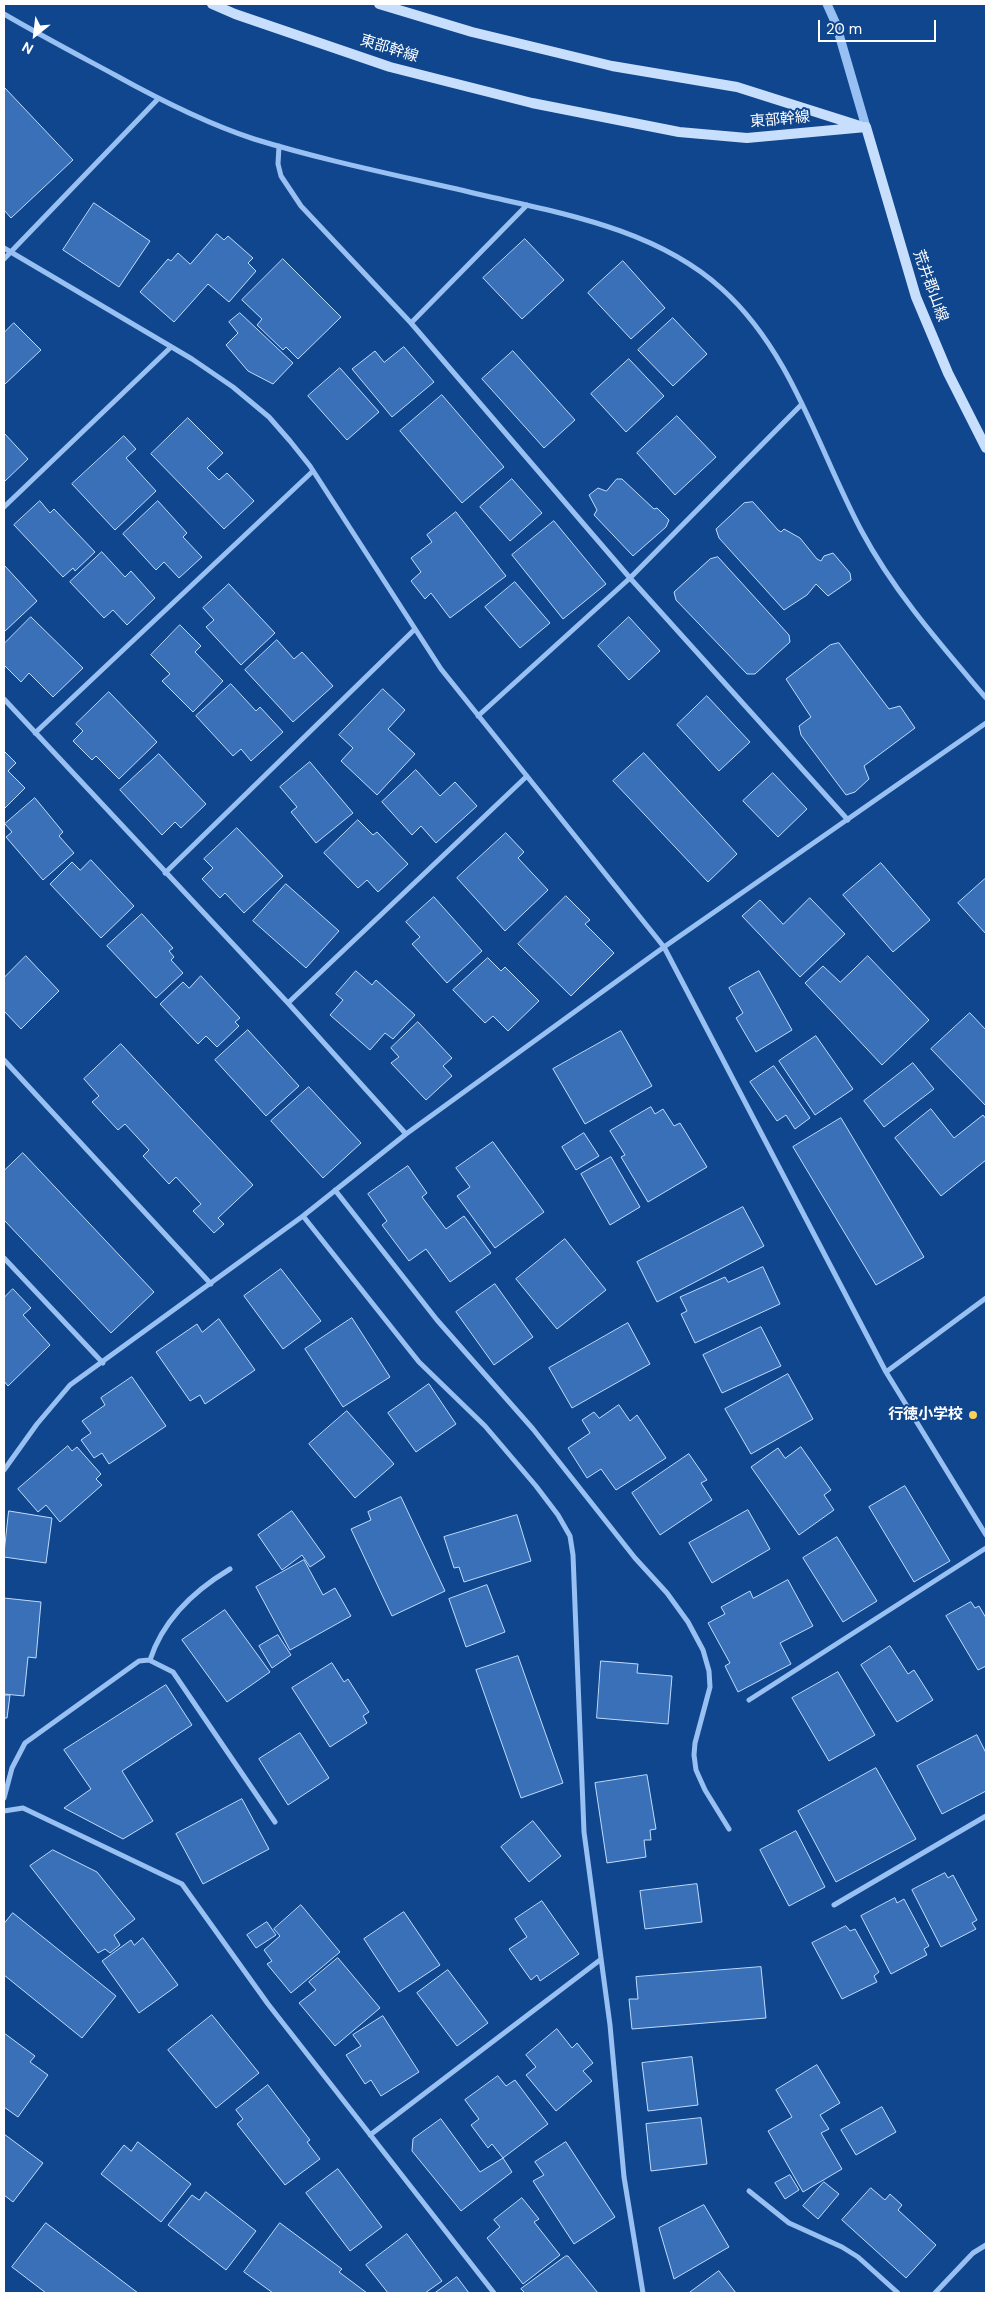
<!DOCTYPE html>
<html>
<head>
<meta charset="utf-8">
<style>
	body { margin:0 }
	#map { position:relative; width:990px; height:2297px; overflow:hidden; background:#10468d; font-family:"DM Sans",sans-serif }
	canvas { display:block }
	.frame { position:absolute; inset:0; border:5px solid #fff; pointer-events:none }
	.north { position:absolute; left:10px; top:10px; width:50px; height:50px; -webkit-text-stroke:4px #10468d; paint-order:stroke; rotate:209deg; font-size:14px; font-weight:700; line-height:20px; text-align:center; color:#fff }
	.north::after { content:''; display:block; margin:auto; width:18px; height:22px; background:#fff; clip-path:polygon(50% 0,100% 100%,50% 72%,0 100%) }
	.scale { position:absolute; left:818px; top:20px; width:118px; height:22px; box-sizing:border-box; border:2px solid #fff; border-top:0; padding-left:6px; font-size:15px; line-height:18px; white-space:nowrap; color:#fff; -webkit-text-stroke:4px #10468d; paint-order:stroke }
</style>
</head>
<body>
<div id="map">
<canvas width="990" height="2297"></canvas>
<div class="frame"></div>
<div class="north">N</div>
<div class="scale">20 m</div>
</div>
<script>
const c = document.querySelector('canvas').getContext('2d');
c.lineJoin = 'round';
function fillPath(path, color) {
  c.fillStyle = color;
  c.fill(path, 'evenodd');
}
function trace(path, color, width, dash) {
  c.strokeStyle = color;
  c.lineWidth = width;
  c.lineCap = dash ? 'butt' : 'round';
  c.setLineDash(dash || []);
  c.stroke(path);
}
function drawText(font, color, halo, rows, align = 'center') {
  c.font = font + ' "DM Sans","Noto Sans JP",sans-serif';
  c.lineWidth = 4;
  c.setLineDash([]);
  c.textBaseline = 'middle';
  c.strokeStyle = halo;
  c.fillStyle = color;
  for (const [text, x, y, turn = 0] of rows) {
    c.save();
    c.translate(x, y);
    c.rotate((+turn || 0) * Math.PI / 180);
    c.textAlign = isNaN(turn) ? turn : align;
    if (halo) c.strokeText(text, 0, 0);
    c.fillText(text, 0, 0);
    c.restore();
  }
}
const building = new Path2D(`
	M 4,87 L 73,160 L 11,218 L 4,210 Z
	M 94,203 L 150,241 L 119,287 L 63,250 Z
	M 217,234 L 224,240 L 228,236 L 253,258 L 248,263 L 256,271 L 229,302 L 208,284 L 174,322 L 140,292 L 168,259 L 171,261 L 178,253 L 190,264 Z
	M 525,239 L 564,280 L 522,319 L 483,278 Z
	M 283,259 L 341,317 L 298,359 L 286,347 L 283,350 L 257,325 L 262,319 L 242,300 Z
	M 623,261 L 665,308 L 631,339 L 588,293 Z
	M 240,313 L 293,363 L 273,384 L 248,371 L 226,345 L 238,333 L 229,322 Z
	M 673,318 L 707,354 L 673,386 L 638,350 Z
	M 14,323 L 41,350 L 4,385 L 4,333 Z
	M 404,347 L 434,382 L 392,417 L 352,369 L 375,351 L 384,362 Z
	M 513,351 L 575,420 L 544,448 L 482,379 Z
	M 629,359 L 664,396 L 626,432 L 591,394 Z
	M 340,368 L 379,412 L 347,440 L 308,396 Z
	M 442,395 L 504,467 L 462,503 L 400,431 Z
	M 677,416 L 716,457 L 675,495 L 637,453 Z
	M 188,418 L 223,453 L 207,468 L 219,480 L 227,473 L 254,501 L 224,529 L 151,454 Z
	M 4,433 L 28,459 L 4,482 Z
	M 124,436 L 136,449 L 126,458 L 156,491 L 115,530 L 72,484 Z
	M 512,479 L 542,513 L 510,541 L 480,507 Z
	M 617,479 L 622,479 L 654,509 L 657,508 L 669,520 L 666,527 L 633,556 L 594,515 L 597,510 L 589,495 L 598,488 L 606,491 Z
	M 40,501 L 50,513 L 54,509 L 95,552 L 75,571 L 73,568 L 63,577 L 14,525 Z
	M 158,501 L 187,533 L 183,537 L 202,557 L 179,578 L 164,562 L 156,570 L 123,534 Z
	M 753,502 L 778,530 L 781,532 L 784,529 L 800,538 L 817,559 L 821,561 L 824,556 L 833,553 L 850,573 L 851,580 L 828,596 L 816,584 L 807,595 L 784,610 L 719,538 L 716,529 L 744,503 Z
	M 456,512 L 506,576 L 450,618 L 431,593 L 425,599 L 411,581 L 421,572 L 411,558 L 432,542 L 427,535 Z
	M 554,521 L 606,584 L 563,619 L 512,555 Z
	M 102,552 L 125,577 L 131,571 L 155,598 L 127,625 L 113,610 L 104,618 L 70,582 Z
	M 718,557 L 789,635 L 790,642 L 755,674 L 747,674 L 676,600 L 674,592 L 710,559 Z
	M 4,565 L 37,601 L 4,632 Z
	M 515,582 L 550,623 L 520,648 L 485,607 Z
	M 229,584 L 275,633 L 241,665 L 206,627 L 214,620 L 203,608 Z
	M 31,617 L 83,668 L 53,697 L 29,673 L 21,682 L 4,665 L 4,644 Z
	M 629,617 L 660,651 L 629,680 L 598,646 Z
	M 180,625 L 201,646 L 195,652 L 223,681 L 193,712 L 162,681 L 170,674 L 151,655 Z
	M 277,640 L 294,659 L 302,652 L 333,686 L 293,722 L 245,670 Z
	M 839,643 L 889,709 L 900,706 L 915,728 L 864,766 L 869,779 L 855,792 L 846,795 L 801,735 L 799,726 L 811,717 L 786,679 L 830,645 Z
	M 231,684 L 256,711 L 260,707 L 283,732 L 251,761 L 241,749 L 233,756 L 196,716 Z
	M 383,689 L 405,710 L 388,729 L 415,754 L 377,795 L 341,761 L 353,748 L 339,735 Z
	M 109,692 L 157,742 L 119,779 L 96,756 L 92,760 L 73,741 L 83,731 L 76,724 Z
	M 707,696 L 750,742 L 719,771 L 677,725 Z
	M 4,751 L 16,763 L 8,771 L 25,788 L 4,809 Z
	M 644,753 L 737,854 L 708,882 L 613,781 Z
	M 159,754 L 206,804 L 181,828 L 175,822 L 162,835 L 120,790 Z
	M 310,762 L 353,813 L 316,843 L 291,812 L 297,807 L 280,787 Z
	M 416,770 L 440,796 L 455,782 L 477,806 L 436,843 L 421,826 L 412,835 L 382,802 Z
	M 773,773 L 807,809 L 778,837 L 743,801 Z
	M 35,798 L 63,832 L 59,836 L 74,853 L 43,880 L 6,837 L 12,832 L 5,824 Z
	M 358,820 L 373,835 L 377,832 L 408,864 L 378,892 L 367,880 L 358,888 L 324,853 Z
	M 237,828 L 283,876 L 244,913 L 225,893 L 220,898 L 202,879 L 213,868 L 204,859 Z
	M 506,833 L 524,852 L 518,858 L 548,890 L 505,931 L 457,878 Z
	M 91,860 L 134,906 L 101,938 L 50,884 L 72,862 L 80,870 Z
	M 881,863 L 930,920 L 893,952 L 843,895 Z
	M 986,878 L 986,934 L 958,903 Z
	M 286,884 L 339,931 L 306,968 L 253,921 Z
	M 566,896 L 590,920 L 585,924 L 614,953 L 571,996 L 518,944 Z
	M 434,897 L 482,951 L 447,983 L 412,944 L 420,937 L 406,922 Z
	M 810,898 L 845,934 L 800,977 L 742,916 L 760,900 L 783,924 Z
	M 142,914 L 173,948 L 169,951 L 174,957 L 171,960 L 183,973 L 156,998 L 107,946 Z
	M 26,956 L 59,991 L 21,1029 L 4,1011 L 4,978 Z
	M 868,956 L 929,1020 L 882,1065 L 805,983 L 823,966 L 840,982 Z
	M 488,958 L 501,971 L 505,967 L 539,1001 L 508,1031 L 493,1016 L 485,1023 L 453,990 Z
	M 356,971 L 372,985 L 376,980 L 415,1015 L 393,1039 L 385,1033 L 370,1050 L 330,1015 L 343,1000 L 336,994 Z
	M 759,971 L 792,1030 L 756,1052 L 736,1018 L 743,1013 L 729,988 Z
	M 201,976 L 240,1018 L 235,1022 L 239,1026 L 217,1047 L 206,1036 L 198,1044 L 160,1004 L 183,982 L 189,988 Z
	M 970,1013 L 986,1030 L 986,1106 L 931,1049 Z
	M 418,1022 L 452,1058 L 443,1066 L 452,1076 L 426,1100 L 391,1063 L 399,1057 L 391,1048 Z
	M 248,1030 L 299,1086 L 266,1116 L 215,1060 Z
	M 621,1031 L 652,1086 L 585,1124 L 553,1069 Z
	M 816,1036 L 853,1089 L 815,1115 L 779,1061 Z
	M 121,1044 L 253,1185 L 218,1218 L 224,1224 L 214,1233 L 193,1211 L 201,1204 L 176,1177 L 169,1184 L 143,1156 L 149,1150 L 125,1124 L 118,1130 L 92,1102 L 99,1096 L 84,1079 Z
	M 913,1063 L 934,1089 L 884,1127 L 864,1101 Z
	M 774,1066 L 810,1118 L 795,1129 L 786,1115 L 777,1121 L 750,1082 Z
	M 309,1087 L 361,1143 L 323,1178 L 271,1121 Z
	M 651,1107 L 655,1114 L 663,1109 L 674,1126 L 680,1123 L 707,1167 L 648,1202 L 621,1157 L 625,1155 L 610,1131 Z
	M 931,1109 L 954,1138 L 983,1115 L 986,1119 L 986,1160 L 941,1196 L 895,1138 Z
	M 841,1118 L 924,1257 L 876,1285 L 793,1147 Z
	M 584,1133 L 599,1156 L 576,1170 L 562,1147 Z
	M 493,1142 L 544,1212 L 495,1248 L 457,1196 L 470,1187 L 456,1168 Z
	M 23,1153 L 154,1292 L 111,1333 L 4,1220 L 4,1171 Z
	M 611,1157 L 640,1207 L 610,1225 L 581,1174 Z
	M 408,1166 L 427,1193 L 422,1197 L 446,1229 L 464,1216 L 491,1253 L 450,1282 L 426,1249 L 409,1261 L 382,1225 L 387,1221 L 368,1194 Z
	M 743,1207 L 764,1246 L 657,1302 L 637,1262 Z
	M 565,1239 L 606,1290 L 557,1329 L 516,1279 Z
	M 763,1267 L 780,1304 L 695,1343 L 681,1314 L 687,1311 L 680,1297 L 725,1277 L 728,1282 Z
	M 281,1269 L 321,1321 L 283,1349 L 244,1296 Z
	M 495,1284 L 533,1337 L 494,1365 L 456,1312 Z
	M 13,1289 L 31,1308 L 23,1315 L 50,1345 L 8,1386 L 4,1381 L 4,1298 Z
	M 352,1318 L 390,1377 L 343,1407 L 305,1349 Z
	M 219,1319 L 255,1370 L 205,1404 L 200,1395 L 190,1401 L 156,1352 L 197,1324 L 202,1332 Z
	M 628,1323 L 650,1364 L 572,1408 L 549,1368 Z
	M 761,1327 L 781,1366 L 722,1393 L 703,1355 Z
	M 788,1374 L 813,1419 L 751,1454 L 725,1409 Z
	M 132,1377 L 166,1426 L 109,1464 L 102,1453 L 94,1458 L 81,1440 L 91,1433 L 82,1421 L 105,1405 L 101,1398 Z
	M 429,1384 L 456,1424 L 416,1452 L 388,1413 Z
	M 619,1405 L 630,1421 L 637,1415 L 666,1458 L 616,1490 L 601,1469 L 587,1478 L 568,1448 L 590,1433 L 582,1420 L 594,1412 L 599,1418 Z
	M 347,1411 L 394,1464 L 355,1498 L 309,1444 Z
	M 68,1446 L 72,1451 L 77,1447 L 101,1474 L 96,1479 L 102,1485 L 60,1522 L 46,1505 L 38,1512 L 18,1489 Z
	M 801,1447 L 831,1490 L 824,1495 L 834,1510 L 799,1535 L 751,1467 L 778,1448 L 785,1458 Z
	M 689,1454 L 707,1480 L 701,1483 L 712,1500 L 660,1535 L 632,1493 Z
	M 905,1486 L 950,1561 L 914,1582 L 869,1507 Z
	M 401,1497 L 445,1591 L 392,1616 L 351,1529 L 371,1520 L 368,1512 Z
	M 748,1510 L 770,1549 L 712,1583 L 689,1543 Z
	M 9,1511 L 52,1518 L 46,1563 L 4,1557 Z
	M 292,1511 L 325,1557 L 310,1567 L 302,1555 L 282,1570 L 258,1535 Z
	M 517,1515 L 531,1561 L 464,1582 L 459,1567 L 454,1568 L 444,1537 Z
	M 837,1537 L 877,1601 L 843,1622 L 803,1558 Z
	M 304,1560 L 323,1595 L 335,1588 L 351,1616 L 290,1650 L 256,1587 Z
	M 788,1580 L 813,1626 L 780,1643 L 791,1664 L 738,1692 L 725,1666 L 730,1663 L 708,1623 L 725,1614 L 721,1607 L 750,1591 L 753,1598 Z
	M 487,1585 L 505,1632 L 466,1647 L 449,1599 Z
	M 4,1598 L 41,1602 L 36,1658 L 28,1657 L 24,1696 L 4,1694 Z
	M 971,1602 L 975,1608 L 979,1606 L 986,1618 L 986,1666 L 978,1670 L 946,1616 Z
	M 225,1610 L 270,1672 L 227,1702 L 182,1640 Z
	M 278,1635 L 291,1655 L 272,1668 L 259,1646 Z
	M 890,1646 L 908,1674 L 914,1670 L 933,1700 L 897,1722 L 861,1665 Z
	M 518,1656 L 563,1783 L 521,1798 L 476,1670 Z
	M 601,1661 L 638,1664 L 637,1673 L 672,1676 L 668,1724 L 597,1718 Z
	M 332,1663 L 344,1682 L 348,1679 L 369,1712 L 363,1716 L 367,1723 L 330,1747 L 292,1688 Z
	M 838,1672 L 875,1735 L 829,1761 L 792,1698 Z
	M 166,1685 L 192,1725 L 122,1771 L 153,1821 L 123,1839 L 64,1808 L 91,1789 L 64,1750 Z
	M 4,1695 L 10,1695 L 7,1718 L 4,1718 Z
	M 300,1733 L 329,1778 L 288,1805 L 259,1759 Z
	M 977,1735 L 986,1753 L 986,1791 L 942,1814 L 917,1766 Z
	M 876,1768 L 916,1839 L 836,1882 L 798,1811 Z
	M 647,1775 L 656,1829 L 650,1830 L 651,1840 L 644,1840 L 646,1857 L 607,1863 L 595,1783 Z
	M 242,1799 L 269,1849 L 203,1884 L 176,1834 Z
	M 533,1821 L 561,1856 L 529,1882 L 501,1847 Z
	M 796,1831 L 825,1887 L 789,1906 L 760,1850 Z
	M 53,1850 L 97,1872 L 135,1919 L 114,1935 L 120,1945 L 110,1953 L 105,1949 L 98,1953 L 30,1866 Z
	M 945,1873 L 948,1878 L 953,1875 L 977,1920 L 972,1923 L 976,1929 L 941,1947 L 912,1890 Z
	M 697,1884 L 702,1922 L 645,1929 L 640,1891 Z
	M 895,1898 L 897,1903 L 904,1899 L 929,1946 L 924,1949 L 927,1955 L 891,1974 L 861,1916 Z
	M 542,1901 L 579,1954 L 540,1981 L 537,1975 L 531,1980 L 509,1949 L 527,1937 L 515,1919 Z
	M 301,1905 L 340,1952 L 291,1993 L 267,1964 L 272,1961 L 264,1950 L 280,1936 L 274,1929 Z
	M 404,1912 L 440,1965 L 399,1992 L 364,1939 Z
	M 13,1913 L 116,1996 L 82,2038 L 4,1975 L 4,1924 Z
	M 267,1922 L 276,1935 L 256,1948 L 247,1935 Z
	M 846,1926 L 850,1931 L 855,1929 L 879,1972 L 874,1976 L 877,1982 L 842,1999 L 812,1943 Z
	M 143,1938 L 178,1985 L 139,2013 L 102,1961 L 131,1940 L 134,1945 Z
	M 338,1958 L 380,2008 L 335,2046 L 299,2003 L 316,1990 L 309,1982 Z
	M 761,1967 L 766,2018 L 632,2029 L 629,1999 L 638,1999 L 636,1977 Z
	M 448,1970 L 488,2023 L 457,2046 L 417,1993 Z
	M 212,2015 L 259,2073 L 216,2108 L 168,2050 Z
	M 383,2016 L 419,2072 L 381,2096 L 371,2080 L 365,2084 L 346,2055 L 361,2046 L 353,2035 Z
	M 557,2029 L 572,2048 L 577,2043 L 593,2063 L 583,2071 L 592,2081 L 556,2111 L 526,2075 L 536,2067 L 526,2055 Z
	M 4,2033 L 35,2056 L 30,2062 L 48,2075 L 18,2117 L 4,2107 Z
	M 692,2057 L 698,2105 L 648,2111 L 642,2063 Z
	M 817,2065 L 840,2103 L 820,2115 L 829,2129 L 821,2133 L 842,2169 L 803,2192 L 768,2131 L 792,2117 L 776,2090 Z
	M 498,2076 L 506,2086 L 515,2080 L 548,2124 L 503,2158 L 492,2144 L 488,2148 L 471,2125 L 479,2119 L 465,2100 Z
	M 268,2085 L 310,2140 L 307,2142 L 320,2159 L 285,2185 L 237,2124 L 243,2119 L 236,2110 Z
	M 882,2107 L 896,2132 L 856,2155 L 841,2130 Z
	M 701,2118 L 707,2164 L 651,2171 L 646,2124 Z
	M 441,2119 L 480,2172 L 503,2158 L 512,2172 L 461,2211 L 412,2151 L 413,2139 Z
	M 4,2134 L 43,2163 L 13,2202 L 4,2195 Z
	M 138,2142 L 191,2184 L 161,2222 L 101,2174 L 124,2145 L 131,2151 Z
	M 566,2142 L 615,2217 L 574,2244 L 533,2181 L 544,2175 L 535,2162 Z
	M 338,2169 L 382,2227 L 350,2251 L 306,2193 Z
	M 790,2175 L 799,2190 L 785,2199 L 775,2183 Z
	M 824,2182 L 839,2194 L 818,2219 L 803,2206 Z
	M 871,2188 L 885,2200 L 890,2194 L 902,2205 L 898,2210 L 936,2245 L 906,2278 L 842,2220 Z
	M 206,2192 L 256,2231 L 226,2270 L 168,2225 L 192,2195 L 199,2200 Z
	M 522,2198 L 539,2219 L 534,2222 L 560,2255 L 523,2284 L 487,2238 L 500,2227 L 494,2220 Z
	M 704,2205 L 729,2247 L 674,2279 L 659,2228 Z
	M 46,2223 L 138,2293 L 46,2293 L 12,2267 Z
	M 280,2223 L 342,2269 L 339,2272 L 367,2293 L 273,2293 L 244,2272 Z
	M 407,2234 L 442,2281 L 425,2293 L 388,2293 L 366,2265 Z
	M 566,2256 L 568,2256 L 598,2293 L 525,2293 L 521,2289 Z
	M 719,2271 L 736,2293 L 689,2293 Z
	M 457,2277 L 469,2293 L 435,2293 Z`);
const minor = new Path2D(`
	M 4,14 C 40,35 78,55 115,75 C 160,100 205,123 254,139 C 329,162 406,177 482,195 C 565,214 657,230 722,289 C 792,352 818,449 861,530 C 894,592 941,645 986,698
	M 279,146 L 278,164 L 281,176 L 301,206 L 411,323 L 630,578 L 848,820
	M 4,248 L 192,359 L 233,387 L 269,417 L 290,441 L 310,466 L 441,669 L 664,947 L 886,1372 L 986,1535
	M 4,259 L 157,100
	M 411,323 L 527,205
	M 4,507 L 171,347
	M 4,699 L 288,1003 L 406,1134
	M 478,716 L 630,578 L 802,404
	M 35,733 L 313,471
	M 165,873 L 415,629
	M 288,1003 L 527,776
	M 4,1060 L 211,1284
	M 335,1190 L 437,1320 L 533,1429 L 635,1558 L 667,1593 L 688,1622 L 703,1650 L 709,1671 L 710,1687 L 695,1743 L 694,1755 L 696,1770 L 705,1790 L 729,1829
	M 303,1216 L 419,1362 L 485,1426 L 536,1486 L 558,1515 L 570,1536 L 573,1555 L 584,1832 L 610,2025 L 624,2177 L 643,2293
	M 4,1258 L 103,1363
	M 886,1372 L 986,1298
	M 4,1470 L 37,1424 L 70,1385 L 303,1216 L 406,1134 L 664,947 L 986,723
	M 150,1660 C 163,1620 195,1590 230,1569
	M 749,1700 L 986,1548
	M 4,1798 L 12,1768 L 25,1743 L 139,1661 L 149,1660 L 173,1672 L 275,1822
	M 4,1811 L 23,1808 L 182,1884 L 268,2004 L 494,2293
	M 834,1905 L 986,1816
	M 370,2135 L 600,1960
	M 749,2191 L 789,2223 L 842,2247 L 858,2257 L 898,2293
	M 935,2293 L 973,2253 L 986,2245`);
const tertiary = new Path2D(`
	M 827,4 L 836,24 L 866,127`);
const secondary = new Path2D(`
	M 212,4 L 235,14 L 390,67 L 532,103 L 679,132 L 747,138 L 866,127
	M 379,4 L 472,32 L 612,66 L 737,87 L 860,126
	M 866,127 L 916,297 L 948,373 L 986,448`);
const markers = [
	[973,1415,5,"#ffd059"]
];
const streetNames = [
	["東部幹線",389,49,17],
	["東部幹線",780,120,-5],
	["荒井郡山線",930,286,70]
];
const poiNames = [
	["行徳小学校",963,1415]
];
fillPath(building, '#3970b7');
trace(building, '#bfdbfd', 1);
trace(minor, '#98c0f2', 5);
trace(tertiary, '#98c0f2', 9);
trace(secondary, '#c7defc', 10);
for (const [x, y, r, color] of markers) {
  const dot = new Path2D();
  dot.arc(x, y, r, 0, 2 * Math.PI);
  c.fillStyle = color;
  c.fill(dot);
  trace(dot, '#10468d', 2);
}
drawText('15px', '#fff', '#10468d', streetNames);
drawText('bold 15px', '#fff', '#10468d', poiNames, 'right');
</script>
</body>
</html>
